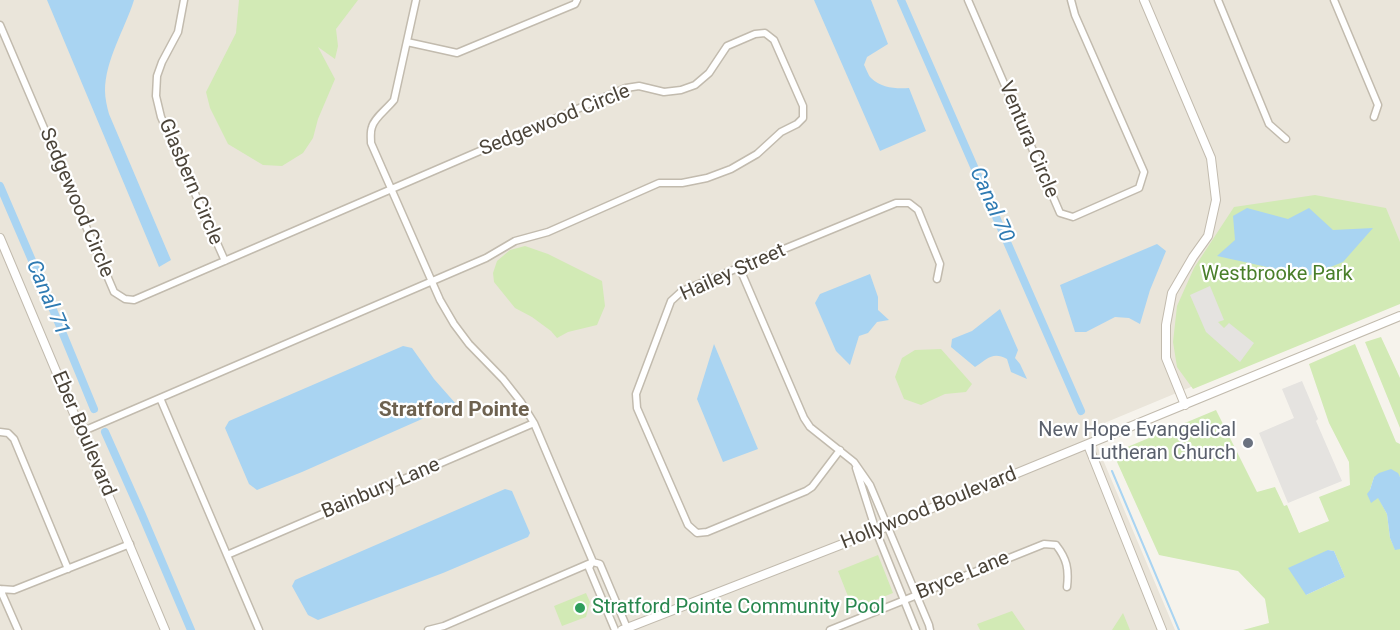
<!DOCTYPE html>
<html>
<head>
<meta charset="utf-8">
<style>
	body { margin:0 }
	canvas { display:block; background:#f6f3ec }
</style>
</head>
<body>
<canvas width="1400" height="630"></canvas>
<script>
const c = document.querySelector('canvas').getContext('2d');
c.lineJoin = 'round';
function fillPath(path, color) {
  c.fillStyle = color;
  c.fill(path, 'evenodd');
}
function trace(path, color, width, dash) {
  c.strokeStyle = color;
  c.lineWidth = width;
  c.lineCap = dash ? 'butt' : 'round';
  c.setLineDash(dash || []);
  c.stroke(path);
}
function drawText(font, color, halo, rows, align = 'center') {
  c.font = font + ' Roboto,sans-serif';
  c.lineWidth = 4.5;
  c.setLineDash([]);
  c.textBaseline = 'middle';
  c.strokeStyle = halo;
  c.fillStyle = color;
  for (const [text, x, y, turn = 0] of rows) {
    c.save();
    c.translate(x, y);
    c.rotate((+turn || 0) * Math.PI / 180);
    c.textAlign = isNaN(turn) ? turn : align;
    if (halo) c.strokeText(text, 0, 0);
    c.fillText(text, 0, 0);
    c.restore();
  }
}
const residential = new Path2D(`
	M 0,0 L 1400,0 L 1400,300 L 1090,429 L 1175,630 L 165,630 L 0,238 Z
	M 0,250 L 125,545 L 160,630 L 0,630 Z`);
const green = new Path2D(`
	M 239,0 L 358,0 L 336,29 L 338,46 L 335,59 L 318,47 L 335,79 L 318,119 L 313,138 L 303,153 L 282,166 L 263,165 L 228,144 L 210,108 L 206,92 L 236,33 Z
	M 1315,195 L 1386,208 L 1400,242 L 1400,304 L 1193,389 L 1177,367 L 1173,342 L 1177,306 L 1194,268 L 1234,207 Z
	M 525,246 L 548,254 L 602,281 L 605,306 L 597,325 L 568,332 L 557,338 L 551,331 L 532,317 L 515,308 L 494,282 L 493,273 L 497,261 L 510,250 Z
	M 1381,337 L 1400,378 L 1400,428 L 1365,342 Z
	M 1355,344 L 1396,442 L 1400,444 L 1400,477 L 1398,475 L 1374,477 L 1370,490 L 1378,497 L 1387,514 L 1390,538 L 1395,549 L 1400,549 L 1400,630 L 1243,630 L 1269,623 L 1265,599 L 1238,571 L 1159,555 L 1113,453 L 1216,410 L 1257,492 L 1275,487 L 1284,506 L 1287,505 L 1299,533 L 1329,521 L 1319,497 L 1350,485 L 1349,462 L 1329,423 L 1309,364 ZM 1328,550 L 1334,551 L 1345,577 L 1306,595 Z
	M 941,349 L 972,384 L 966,392 L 945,394 L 921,405 L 904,399 L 895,377 L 902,358 L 915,350 Z
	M 878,555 L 893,593 L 853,609 L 838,571 Z
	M 586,593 L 590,602 L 586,617 L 562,626 L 554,606 Z
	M 1012,611 L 1025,630 L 980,630 L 977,624 Z
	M 1123,613 L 1130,630 L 1112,630 Z`);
const parking = new Path2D(`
	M 1210,286 L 1224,320 L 1218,322 L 1224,328 L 1229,323 L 1254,343 L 1240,362 L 1206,332 L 1190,295 Z
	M 1302,381 L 1318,419 L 1316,421 L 1342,481 L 1288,503 L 1259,433 L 1294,418 L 1282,389 Z`);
const water = new Path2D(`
	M 47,0 L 134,0 C 125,29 105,60 105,91 C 105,98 107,107 109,114 L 171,260 L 159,267 Z
	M 814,0 L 871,0 L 888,44 L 867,57 L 864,65 C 866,68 868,75 871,78 C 881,88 896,89 909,88 L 926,131 L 880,151 Z
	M 1247,208 L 1288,219 L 1309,208 L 1333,230 L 1373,228 L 1343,262 L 1308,276 L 1217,256 L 1235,240 L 1233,216 Z
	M 1157,244 L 1166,251 L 1150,290 L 1140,324 L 1129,318 L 1115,317 L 1086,332 L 1075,332 L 1060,285 Z
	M 870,274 L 878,297 L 878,310 L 889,320 L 877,322 L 868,333 L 859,336 L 850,365 L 836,351 L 815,303 L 820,294 Z
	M 1000,309 L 1018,350 L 1015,358 L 1020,364 L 1027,379 L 1011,372 L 1007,359 C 993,351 987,359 975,367 L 951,347 L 952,339 L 972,331 Z
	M 714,344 L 758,449 L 723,462 L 697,399 Z
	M 403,346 L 412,348 L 434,379 L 456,404 L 302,472 L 257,490 L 249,484 L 225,428 L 229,421 Z
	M 1391,469 L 1398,473 L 1400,477 L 1400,549 L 1395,550 L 1390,538 L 1387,514 L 1378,498 L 1371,503 L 1367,494 L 1370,490 L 1374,477 L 1379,473 Z
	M 505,489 L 512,491 L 530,533 L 528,537 L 443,573 L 318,620 L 308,615 L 292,586 L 295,580 Z
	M 1328,550 L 1334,551 L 1345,577 L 1306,595 L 1288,568 Z`);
const stream = new Path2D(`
	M 1112,471 L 1179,630`);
const canal = new Path2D(`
	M 901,0 L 1081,411
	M 0,186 L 49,300 L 94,409
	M 105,432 L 142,515 L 191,630`);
const minor = new Path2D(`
	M 184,0 L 178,32 L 162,62 L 157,76 L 156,96 L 161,117 L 225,261
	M 416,0 L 394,100 C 387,109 374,118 372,127 C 370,132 371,138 371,143 L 440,300 L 454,324 L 469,344 L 503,379 L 521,402 L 534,423 L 593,562
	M 968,0 L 1060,213 L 1073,217 L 1139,188 L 1144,172 L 1075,15 L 1071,0
	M 1218,0 L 1269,124 L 1286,139
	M 1334,0 L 1378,105 L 1374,117
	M 0,25 L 114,292 L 125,299 L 134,300 L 626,88 L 639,86 L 664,92 L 681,90 L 695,85 L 709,73 L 727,46 L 755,34 L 765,33 L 774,40 L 803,106 L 803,118 L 797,124 L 781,132 L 757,154 L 731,169 L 707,178 L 682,183 L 659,183 L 548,232 L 515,241 L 486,258 L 81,432
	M 407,42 L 457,53 L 575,4 L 577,0
	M 740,269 L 804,418 L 810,427 L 854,462 L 870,485 L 929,625 L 930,630
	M 160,398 L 259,630
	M 0,432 L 8,433 L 14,439 L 68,569
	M 840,450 L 812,487 L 806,491 L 707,532 L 697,533 L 688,525 L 637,408 L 636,394 L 671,301 L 682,291 L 896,203 L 909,203 L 918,210 L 940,264 L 937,279
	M 856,468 L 876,531 L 916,630
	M 227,555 L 534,423
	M 592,562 L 589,568 L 615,630
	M 593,562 L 600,564 L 627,628
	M 0,589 L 14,590 L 130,544
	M 0,589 L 18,630
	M 428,630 L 444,626 L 593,562
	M 830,630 L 1044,544 L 1056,545 C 1067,559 1069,569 1067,587`);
const tertiary = new Path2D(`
	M 1144,0 L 1211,158 L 1216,200 L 1208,236 L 1193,257 L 1172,293 L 1166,325 L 1166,358 L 1185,405
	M 0,238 L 165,630
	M 1088,445 L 1162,630
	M 622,630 L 876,531 L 1400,316`);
const markers = [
	[1248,443,6,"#6b7280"],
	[580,608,6,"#2e9e5b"]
];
const streetNames = [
	["Sedgewood Circle",555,121,-22],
	["Ventura Circle",1028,140,67],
	["Glasbern Circle",190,182,67],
	["Sedgewood Circle",76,203,67],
	["Hailey Street",733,273,-24],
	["Eber Boulevard",83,434,67],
	["Bainbury Lane",381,489,-23],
	["Hollywood Boulevard",929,509,-22],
	["Bryce Lane",963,576,-22]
];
const parkNames = [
	["Westbrooke Park",1277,275]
];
const worshipNames = [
	["New Hope Evangelical",1236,431],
	["Lutheran Church",1236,454]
];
const leisureNames = [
	["Stratford Pointe Community Pool",592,608]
];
const waterNames = [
	["Canal 70",991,205,66],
	["Canal 71",47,298,67]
];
const neighbourhoodNames = [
	["Stratford Pointe",454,411]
];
fillPath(residential, '#eae5da');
fillPath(green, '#d2eab5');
fillPath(parking, '#e5e3e0');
fillPath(water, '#a9d4f2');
trace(stream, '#a9d4f2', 2);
trace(canal, '#a9d4f2', 8);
trace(minor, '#c2bbae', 9);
trace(tertiary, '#c2bbae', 10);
trace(minor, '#fff', 6);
trace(tertiary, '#fff', 8);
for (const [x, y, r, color] of markers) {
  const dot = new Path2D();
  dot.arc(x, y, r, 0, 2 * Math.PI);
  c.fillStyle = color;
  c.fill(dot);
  trace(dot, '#fff', 2);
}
drawText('20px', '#4b4439', '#fff', streetNames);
drawText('20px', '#4a7f2a', '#fff', parkNames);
drawText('20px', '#5b616d', '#fff', worshipNames, 'right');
drawText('20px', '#27864d', '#fff', leisureNames, 'left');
drawText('italic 21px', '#2e7ab2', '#fff', waterNames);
drawText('bold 21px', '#6e6250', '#fff', neighbourhoodNames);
</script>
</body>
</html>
